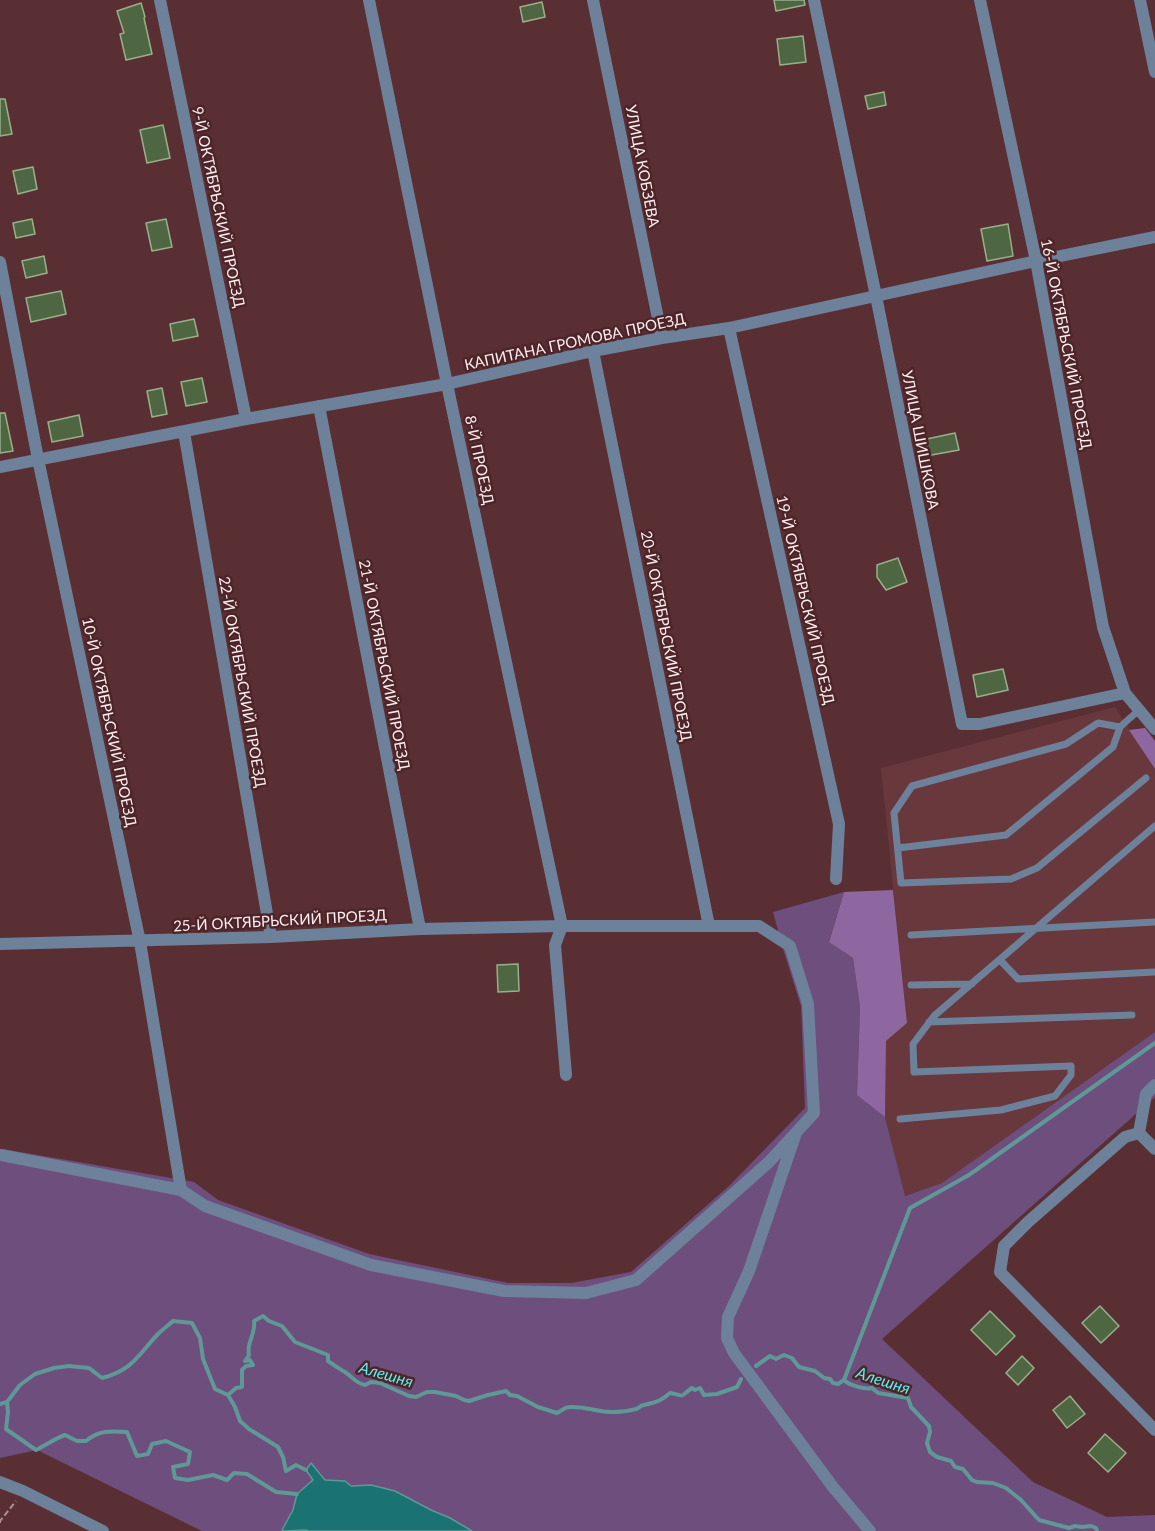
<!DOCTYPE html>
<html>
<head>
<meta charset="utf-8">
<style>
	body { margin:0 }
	canvas { display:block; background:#592f33 }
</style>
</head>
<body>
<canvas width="1155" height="1531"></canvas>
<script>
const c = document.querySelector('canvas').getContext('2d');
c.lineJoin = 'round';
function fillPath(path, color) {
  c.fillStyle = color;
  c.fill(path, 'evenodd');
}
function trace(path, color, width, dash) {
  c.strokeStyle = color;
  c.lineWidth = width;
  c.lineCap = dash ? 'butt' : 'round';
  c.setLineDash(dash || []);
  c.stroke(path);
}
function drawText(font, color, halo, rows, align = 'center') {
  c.font = font + ' Lato,sans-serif';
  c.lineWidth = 5;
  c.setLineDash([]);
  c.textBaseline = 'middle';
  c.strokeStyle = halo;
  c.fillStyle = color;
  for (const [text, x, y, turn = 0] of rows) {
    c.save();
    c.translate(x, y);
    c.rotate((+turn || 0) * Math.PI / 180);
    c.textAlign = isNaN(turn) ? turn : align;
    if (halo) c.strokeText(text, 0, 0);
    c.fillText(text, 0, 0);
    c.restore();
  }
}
const built = new Path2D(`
	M 1115,707 L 1155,769 L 1155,1032 L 942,1183 L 904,1196 L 885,1117 L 886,1041 L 907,1023 L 881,768 Z`);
const green = new Path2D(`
	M 844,892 L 829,941 L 853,958 L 860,1007 L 857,1094 L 885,1117 L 905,1196 L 942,1183 L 1155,1032 L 1155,1097 L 882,1339 L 1033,1482 L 1107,1517 L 1155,1515 L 1155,1531 L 472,1531 L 450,1518 L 371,1485 L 350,1486 L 345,1481 L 324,1480 L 320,1472 L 314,1480 L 297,1494 L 293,1510 L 282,1529 L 284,1531 L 202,1531 L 37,1450 L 0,1458 L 0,1162 L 3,1149 L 194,1182 L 218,1200 L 369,1254 L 508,1283 L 571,1283 L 631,1272 L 729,1186 L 805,1108 L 801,1006 L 784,952 L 773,912 Z`);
const forest = new Path2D(`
	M 1145,728 L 1155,741 L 1155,769 L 1129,730 Z
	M 893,890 L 907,1023 L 886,1041 L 885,1117 L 857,1095 L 860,1007 L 853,958 L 829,942 L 844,892 Z`);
const water = new Path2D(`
	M 311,1463 L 325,1480 L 345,1481 L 351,1486 L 371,1485 L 395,1491 L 431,1510 L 450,1518 L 472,1531 L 308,1531 L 307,1530 L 284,1531 L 282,1530 L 293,1510 L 297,1494 L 313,1480 L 306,1470 Z`);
const stream = new Path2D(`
	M 756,1366 L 770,1356 L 776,1359 L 784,1355 L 792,1358 L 799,1367 L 815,1371 L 824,1378 L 830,1379 L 833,1383 L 838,1384 L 844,1380 C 849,1385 865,1390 872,1388 L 878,1393 L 908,1398 L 911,1407 L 929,1426 L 930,1432 L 927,1443 L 930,1452 L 937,1457 L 951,1461 L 955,1467 L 963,1469 L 972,1480 L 977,1482 L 993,1483 L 1006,1488 L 1021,1500 L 1039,1520 L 1069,1528 L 1075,1526 L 1082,1527 L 1091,1526 L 1096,1528 L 1097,1531
	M 844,1380 L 910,1208 L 969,1175 L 1155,1043
	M 228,1395 L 235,1407 L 240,1421 L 249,1429 L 278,1447 L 283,1457 L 286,1471 L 296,1465 L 306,1470
	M 7,1402 L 8,1412 L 6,1429 L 36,1450 C 46,1445 54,1439 65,1435 L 77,1441 L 86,1441 C 99,1430 111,1431 127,1432 L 137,1456 L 148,1454 L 152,1444 L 166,1441 L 190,1452 L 188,1464 L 173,1467 L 175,1478 L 188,1480 L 213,1475 L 227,1480 L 234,1473 L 247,1474 L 276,1492 L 297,1494
	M 0,1404 L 7,1402 L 20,1385 L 35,1374 L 54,1368 L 69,1366 L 89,1368 L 102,1378 C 133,1370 138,1355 158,1334 C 163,1329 169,1325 173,1321 L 192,1323 L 200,1338 L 203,1359 L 215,1389 L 228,1395 L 236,1388 L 242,1387 L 242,1370 L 246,1366 L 253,1365 L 250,1360 L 245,1361 L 249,1355 C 246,1343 256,1334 254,1321 L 263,1316 L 269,1321 L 282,1326 L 295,1342 L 328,1355 L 328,1361 C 334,1365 339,1369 345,1372 C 353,1377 355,1383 365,1385 L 371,1382 L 380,1383 L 409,1396 L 416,1397 L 427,1392 L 435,1392 L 456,1396 L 464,1400 L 469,1401 L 488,1395 L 506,1391 L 510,1395 L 517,1396 L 538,1407 L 557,1413 C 561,1411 565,1407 570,1407 C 584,1406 598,1412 612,1412 C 620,1412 629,1411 636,1409 C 639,1408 641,1405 644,1405 C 655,1402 660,1402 670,1393 C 687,1396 678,1398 692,1388 L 695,1390 L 700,1388 L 704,1395 L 717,1394 L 737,1387 L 741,1379`);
const building = new Path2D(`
	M 774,0 L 804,0 L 805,5 L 776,11 Z
	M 542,2 L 545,17 L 523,22 L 520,7 Z
	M 141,3 L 145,17 L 144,18 L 152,54 L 126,60 L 120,34 L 124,33 L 117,11 Z
	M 803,36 L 806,62 L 780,65 L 777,39 Z
	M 884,92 L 886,105 L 868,109 L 865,96 Z
	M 0,99 L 5,99 L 12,134 L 0,136 Z
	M 163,125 L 170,158 L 147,163 L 140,130 Z
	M 33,167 L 37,189 L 18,194 L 13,171 Z
	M 32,219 L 35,234 L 16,238 L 13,223 Z
	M 166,219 L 172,247 L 152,251 L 146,223 Z
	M 1008,224 L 1013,256 L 987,261 L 981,229 Z
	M 44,256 L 47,273 L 26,278 L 22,261 Z
	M 61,291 L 66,314 L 31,322 L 26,298 Z
	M 194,319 L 198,336 L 173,341 L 170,324 Z
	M 202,378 L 207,402 L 186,406 L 181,382 Z
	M 162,388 L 167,414 L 152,417 L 147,391 Z
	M 0,413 L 5,413 L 13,451 L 0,453 Z
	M 79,415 L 83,436 L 52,442 L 48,422 Z
	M 955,433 L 959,450 L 926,456 L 922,440 Z
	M 898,558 L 907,582 L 886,590 L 877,577 L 877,565 Z
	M 1003,669 L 1008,690 L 977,697 L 973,675 Z
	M 518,964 L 519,991 L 498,992 L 497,965 Z
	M 1100,1306 L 1119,1326 L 1101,1343 L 1082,1323 Z
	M 990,1311 L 1015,1336 L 996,1355 L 971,1330 Z
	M 1022,1356 L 1034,1368 L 1018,1385 L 1006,1373 Z
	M 1070,1396 L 1085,1414 L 1067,1428 L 1053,1410 Z
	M 1105,1434 L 1126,1453 L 1108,1472 L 1088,1453 Z`);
const path = new Path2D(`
	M 0,1523 L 0,1521 L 16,1501`);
const service = new Path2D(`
	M 1139,710 L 1120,727 L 1098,723 L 1066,744 L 912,786 L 894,813 L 901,883 L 1011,879 L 1037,868 L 1146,778
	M 898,848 L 1006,835 L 1113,747 L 1120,727
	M 911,935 L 1155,922
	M 1000,960 L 1018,979 L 1155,972
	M 911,985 L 972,984
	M 929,1022 L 1132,1015
	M 900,1119 L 1001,1110 L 1055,1096 L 1071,1075 L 1071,1066 L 914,1072 L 913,1044 L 934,1016 L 1155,826`);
const minor = new Path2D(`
	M 160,0 L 246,419
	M 369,0 L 447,384 L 562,926 L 555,945 L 566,1075
	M 593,0 L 662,338
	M 814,0 L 876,296 L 962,724 L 980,724 L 1125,693
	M 980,0 L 1036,261 L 1103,627 L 1125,693 L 1155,729
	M 1140,0 L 1155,72
	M 0,262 L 38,459 L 140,942 L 181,1190
	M 729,328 L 839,824 L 836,879
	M 593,351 L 709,926
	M 319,406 L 420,929
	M 184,432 L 271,937
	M 0,467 L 246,419 L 447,384 L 593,351 L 662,338 L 729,328 L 1036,261 L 1155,237
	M 0,944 L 271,937 L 420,929 L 562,926 L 759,926 L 790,946 L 808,1004 L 814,1113 L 769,1162 L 636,1280 L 586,1293 L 504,1291 L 371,1265 L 205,1206 L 181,1190 L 0,1155
	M 1139,1133 L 1125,1137 L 1028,1222 L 1004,1246 L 1000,1272 L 1155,1430
	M 1139,1133 L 1146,1094 L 1155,1085
	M 1139,1133 L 1155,1149
	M 795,1136 L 749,1271 L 728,1317 L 727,1338 L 734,1353 L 833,1487 L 870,1531
	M 0,1482 L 23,1491 L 103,1531`);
const streetNames = [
	["УЛИЦА КОБЗЕВА",642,166,79],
	["9-Й ОКТЯБРЬСКИЙ ПРОЕЗД",218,207,78],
	["КАПИТАНА ГРОМОВА ПРОЕЗД",575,342,-12],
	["16-Й ОКТЯБРЬСКИЙ ПРОЕЗД",1066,344,79],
	["УЛИЦА ШИШКОВА",920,440,79],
	["8-Й ПРОЕЗД",479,460,78],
	["19-Й ОКТЯБРЬСКИЙ ПРОЕЗД",805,600,77],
	["20-Й ОКТЯБРЬСКИЙ ПРОЕЗД",666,636,79],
	["21-Й ОКТЯБРЬСКИЙ ПРОЕЗД",384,665,79],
	["22-Й ОКТЯБРЬСКИЙ ПРОЕЗД",242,682,80],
	["10-Й ОКТЯБРЬСКИЙ ПРОЕЗД",109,722,78],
	["25-Й ОКТЯБРЬСКИЙ ПРОЕЗД",280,921,-3]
];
const waterNames = [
	["Алешня",386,1375,16],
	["Алешня",883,1381,18]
];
fillPath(built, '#68383d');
fillPath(green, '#6e4e7d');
fillPath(forest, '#8e66a0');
fillPath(water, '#1a7372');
trace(water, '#5e9897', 1.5);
trace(stream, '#5e9897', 4);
fillPath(building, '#4f6643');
trace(building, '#98b08a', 1.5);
trace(path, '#ad9092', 2, [6, 3]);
trace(service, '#6d819a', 7);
trace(minor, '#6d819a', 12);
drawText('15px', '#feedee', '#4d2529', streetNames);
drawText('italic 16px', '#57f3f2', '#4d2529', waterNames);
</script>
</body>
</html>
